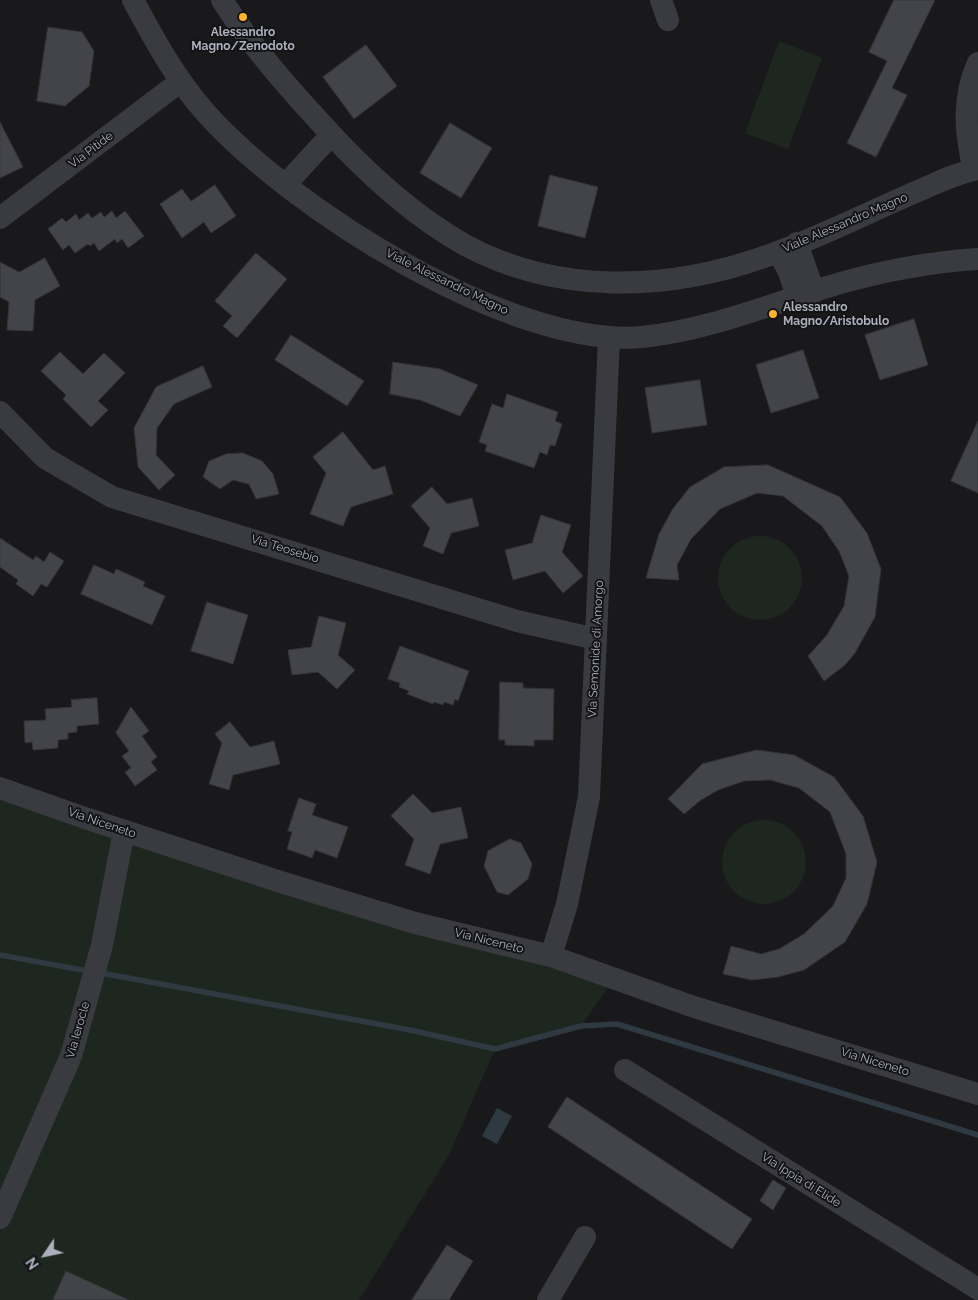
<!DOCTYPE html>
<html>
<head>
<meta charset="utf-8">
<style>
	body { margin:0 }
	#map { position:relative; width:978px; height:1300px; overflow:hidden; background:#19191c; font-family:Raleway,sans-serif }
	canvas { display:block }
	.north { position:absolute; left:20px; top:1230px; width:50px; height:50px; -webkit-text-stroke:4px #141417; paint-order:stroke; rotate:236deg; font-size:14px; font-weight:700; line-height:20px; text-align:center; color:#abb0bc }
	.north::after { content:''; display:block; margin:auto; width:18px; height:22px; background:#abb0bc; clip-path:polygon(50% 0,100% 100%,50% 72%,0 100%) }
</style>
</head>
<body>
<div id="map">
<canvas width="978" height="1300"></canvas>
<div class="north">N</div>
</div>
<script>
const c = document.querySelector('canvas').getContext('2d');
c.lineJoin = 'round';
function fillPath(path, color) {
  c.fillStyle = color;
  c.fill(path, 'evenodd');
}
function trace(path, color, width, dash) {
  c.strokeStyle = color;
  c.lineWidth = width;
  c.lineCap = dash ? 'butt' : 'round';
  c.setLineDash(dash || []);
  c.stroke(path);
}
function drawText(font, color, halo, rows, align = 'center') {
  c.font = font + ' Raleway,sans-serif';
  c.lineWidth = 4;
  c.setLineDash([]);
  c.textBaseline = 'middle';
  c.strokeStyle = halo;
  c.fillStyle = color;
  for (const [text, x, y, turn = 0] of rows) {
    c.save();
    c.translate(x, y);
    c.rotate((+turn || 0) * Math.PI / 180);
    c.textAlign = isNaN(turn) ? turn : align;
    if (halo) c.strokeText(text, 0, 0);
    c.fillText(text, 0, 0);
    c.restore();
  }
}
const green = new Path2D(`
	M 779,41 L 822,58 L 788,149 L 745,133 Z
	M718 578a42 42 0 1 1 84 0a42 42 0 1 1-84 0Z
	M 0,788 L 614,979 L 581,1026 L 495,1049 L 449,1155 L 359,1300 L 0,1300 Z
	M722 862a42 42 0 1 1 84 0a42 42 0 1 1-84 0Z`);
const water = new Path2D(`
	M 497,1108 L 512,1116 L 497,1144 L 482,1136 Z`);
const stream = new Path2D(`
	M 0,955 L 88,971
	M 101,973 L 410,1030 L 495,1049 L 581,1026 L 617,1024 L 978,1135`);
const building = new Path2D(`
	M 894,0 L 935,0 L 892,88 L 907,95 L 876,157 L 847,143 L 887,61 L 869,52 Z
	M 48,27 L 82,32 L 94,51 L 89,86 L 65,106 L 37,101 Z
	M 366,45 L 397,86 L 354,119 L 323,77 Z
	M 0,122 L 23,167 L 0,178 Z
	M 450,123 L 492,148 L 461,198 L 420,173 Z
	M 550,175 L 598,187 L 585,238 L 538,226 Z
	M 215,185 L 236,216 L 211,233 L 204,222 L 182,238 L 160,204 L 182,189 L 191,201 Z
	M 112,211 L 116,218 L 125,211 L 144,236 L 128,248 L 122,239 L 117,243 L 115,239 L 99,251 L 94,243 L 90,246 L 88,244 L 75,253 L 69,245 L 63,250 L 48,229 L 62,218 L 66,222 L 76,214 L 79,220 L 88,213 L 92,218 L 101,212 L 104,217 Z
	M 256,253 L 287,279 L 237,338 L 223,326 L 232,316 L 215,301 Z
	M 45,258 L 60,286 L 35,300 L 33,331 L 7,330 L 9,302 L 0,297 L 0,262 L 19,272 Z
	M 914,319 L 928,365 L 880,380 L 865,335 Z
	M 291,335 L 364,381 L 347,406 L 275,360 Z
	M 803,350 L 819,398 L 771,413 L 756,365 Z
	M 60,352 L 83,374 L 104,353 L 125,373 L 98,401 L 108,410 L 91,427 L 63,399 L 66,395 L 41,371 Z
	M 393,362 L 440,369 L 478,385 L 460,416 L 420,400 L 390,394 Z
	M 203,366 L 212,387 L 174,404 L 157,428 L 156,455 L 175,475 L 159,490 L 138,467 L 134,428 L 156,387 Z
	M 700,380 L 707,425 L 652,433 L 645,388 Z
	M 507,394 L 558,412 L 555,421 L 562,424 L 555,446 L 550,445 L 547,455 L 540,452 L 534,468 L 485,451 L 487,445 L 479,442 L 492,404 L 503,408 Z
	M 978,421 L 978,493 L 951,481 Z
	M 343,432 L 373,470 L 385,466 L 393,494 L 351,507 L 343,526 L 310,514 L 326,473 L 313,457 Z
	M 243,453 L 262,461 L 273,474 L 279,494 L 256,499 L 249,484 L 233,480 L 220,489 L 203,477 L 209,461 L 226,454 Z
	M 768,465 L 840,497 L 867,533 L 881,569 L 875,617 L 855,653 L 845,665 L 824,681 L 808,656 L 827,635 L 844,606 L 849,576 L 839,551 L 822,526 L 783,496 L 757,493 L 720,509 L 691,539 L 677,565 L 679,580 L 646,578 L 659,534 L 672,510 L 690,487 L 724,467 Z
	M 432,487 L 447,504 L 472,498 L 479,526 L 451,533 L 443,554 L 423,546 L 430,528 L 411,506 Z
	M 541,515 L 571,525 L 562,552 L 583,576 L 563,593 L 545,571 L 513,580 L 505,550 L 532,543 Z
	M 0,538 L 33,560 L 36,556 L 44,562 L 50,552 L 64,561 L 47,587 L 41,584 L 33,596 L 16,584 L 18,580 L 0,567 Z
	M 94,565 L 114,574 L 116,569 L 145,582 L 143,586 L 165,596 L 152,625 L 81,594 Z
	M 207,602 L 248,615 L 233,664 L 191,651 Z
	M 319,616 L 346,623 L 338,655 L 355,670 L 337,689 L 318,672 L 292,675 L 288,650 L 311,647 Z
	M 400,646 L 469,671 L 458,701 L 455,699 L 453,705 L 444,702 L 443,705 L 434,702 L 433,704 L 407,694 L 409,691 L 399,687 L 400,683 L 388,679 Z
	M 500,682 L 523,683 L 523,688 L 554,689 L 553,740 L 534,740 L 534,746 L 505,745 L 505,740 L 499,740 Z
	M 97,698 L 99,724 L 77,726 L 77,732 L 68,733 L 68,739 L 58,740 L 58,748 L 33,750 L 32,742 L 25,743 L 24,721 L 46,720 L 45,709 L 72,707 L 71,700 Z
	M 131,707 L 149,731 L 142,736 L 157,757 L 151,762 L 157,770 L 135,786 L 125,772 L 131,768 L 122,756 L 129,751 L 116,733 Z
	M 230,722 L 250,747 L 274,741 L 280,764 L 233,775 L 229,790 L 209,784 L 222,743 L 215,734 Z
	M 757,750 L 794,755 L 834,777 L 863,816 L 877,862 L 867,904 L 845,942 L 804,970 L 778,977 L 752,980 L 723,974 L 731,946 L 761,954 L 779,949 L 804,934 L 833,906 L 846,878 L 846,854 L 830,812 L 799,788 L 770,780 L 744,781 L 718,790 L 701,800 L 684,814 L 668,799 L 702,764 Z
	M 413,794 L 432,813 L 461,807 L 468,838 L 440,844 L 430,874 L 405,865 L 414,839 L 391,816 Z
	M 299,798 L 316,804 L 312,815 L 348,827 L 337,858 L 315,850 L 312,858 L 287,849 L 292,832 L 288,831 Z
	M 510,839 L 521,843 L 532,864 L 528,879 L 508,895 L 497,892 L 484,866 L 488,851 Z
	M 567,1097 L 752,1219 L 732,1249 L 548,1127 Z
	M 773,1180 L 786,1188 L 773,1210 L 760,1201 Z
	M 447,1245 L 473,1261 L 449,1300 L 412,1300 Z
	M 66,1271 L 129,1300 L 53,1300 Z`);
const minor = new Path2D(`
	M 133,0 C 154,39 175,78 205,112 C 289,207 512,349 642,337 C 710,330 773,303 837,284 C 883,271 930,262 978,259
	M 222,0 C 250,44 284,83 319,121 C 361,168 410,214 465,245 C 558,295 667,291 764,257 C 814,240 863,215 911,194 C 933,185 955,173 978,169
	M 661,0 L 668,20
	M 974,170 C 965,134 962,97 978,63
	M 285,185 L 331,135
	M 0,218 L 181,81
	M 797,243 L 814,292
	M 778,252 L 789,272 L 797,297
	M 0,412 L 45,458 L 112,497 L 517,621 L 596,639
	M 0,788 L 85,818 L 284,883 L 415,923 L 551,956 L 694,1007 L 978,1094
	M 551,956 L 567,904 L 589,797 L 609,338
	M 625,1070 L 978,1289
	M 0,1218 L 71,1056 L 102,945 L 124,831
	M 548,1300 L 585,1237`);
const markers = [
	[243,17,5,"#ffb32e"],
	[773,314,5,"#ffb32e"]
];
const poiNames = [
	["Alessandro",243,32],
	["Magno/Zenodoto",243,46],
	["Alessandro",783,307,"left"],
	["Magno/Aristobulo",783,321,"left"]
];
const streetNames = [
	["Via Pitide",91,150,-37],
	["Viale Alessandro Magno",845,223,-23],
	["Viale Alessandro Magno",447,282,26],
	["Via Teosebio",285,549,17],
	["Via Semonide di Amorgo",596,649,-87],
	["Via Niceneto",102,823,19],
	["Via Niceneto",489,941,14],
	["Via Ierocle",78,1030,-74],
	["Via Niceneto",875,1062,17],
	["Via Ippia di Elide",801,1180,32]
];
fillPath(green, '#1e271f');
fillPath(water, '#2e3941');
trace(stream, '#2e3941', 5.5);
fillPath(building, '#434449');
trace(building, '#333338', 1);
trace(minor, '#3a3b41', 22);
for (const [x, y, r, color] of markers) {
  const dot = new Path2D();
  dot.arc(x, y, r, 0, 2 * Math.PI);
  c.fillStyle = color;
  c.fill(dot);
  trace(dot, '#141417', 2);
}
drawText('bold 12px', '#abb0bc', '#141417', poiNames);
drawText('12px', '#abb0bc', '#141417', streetNames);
</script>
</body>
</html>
